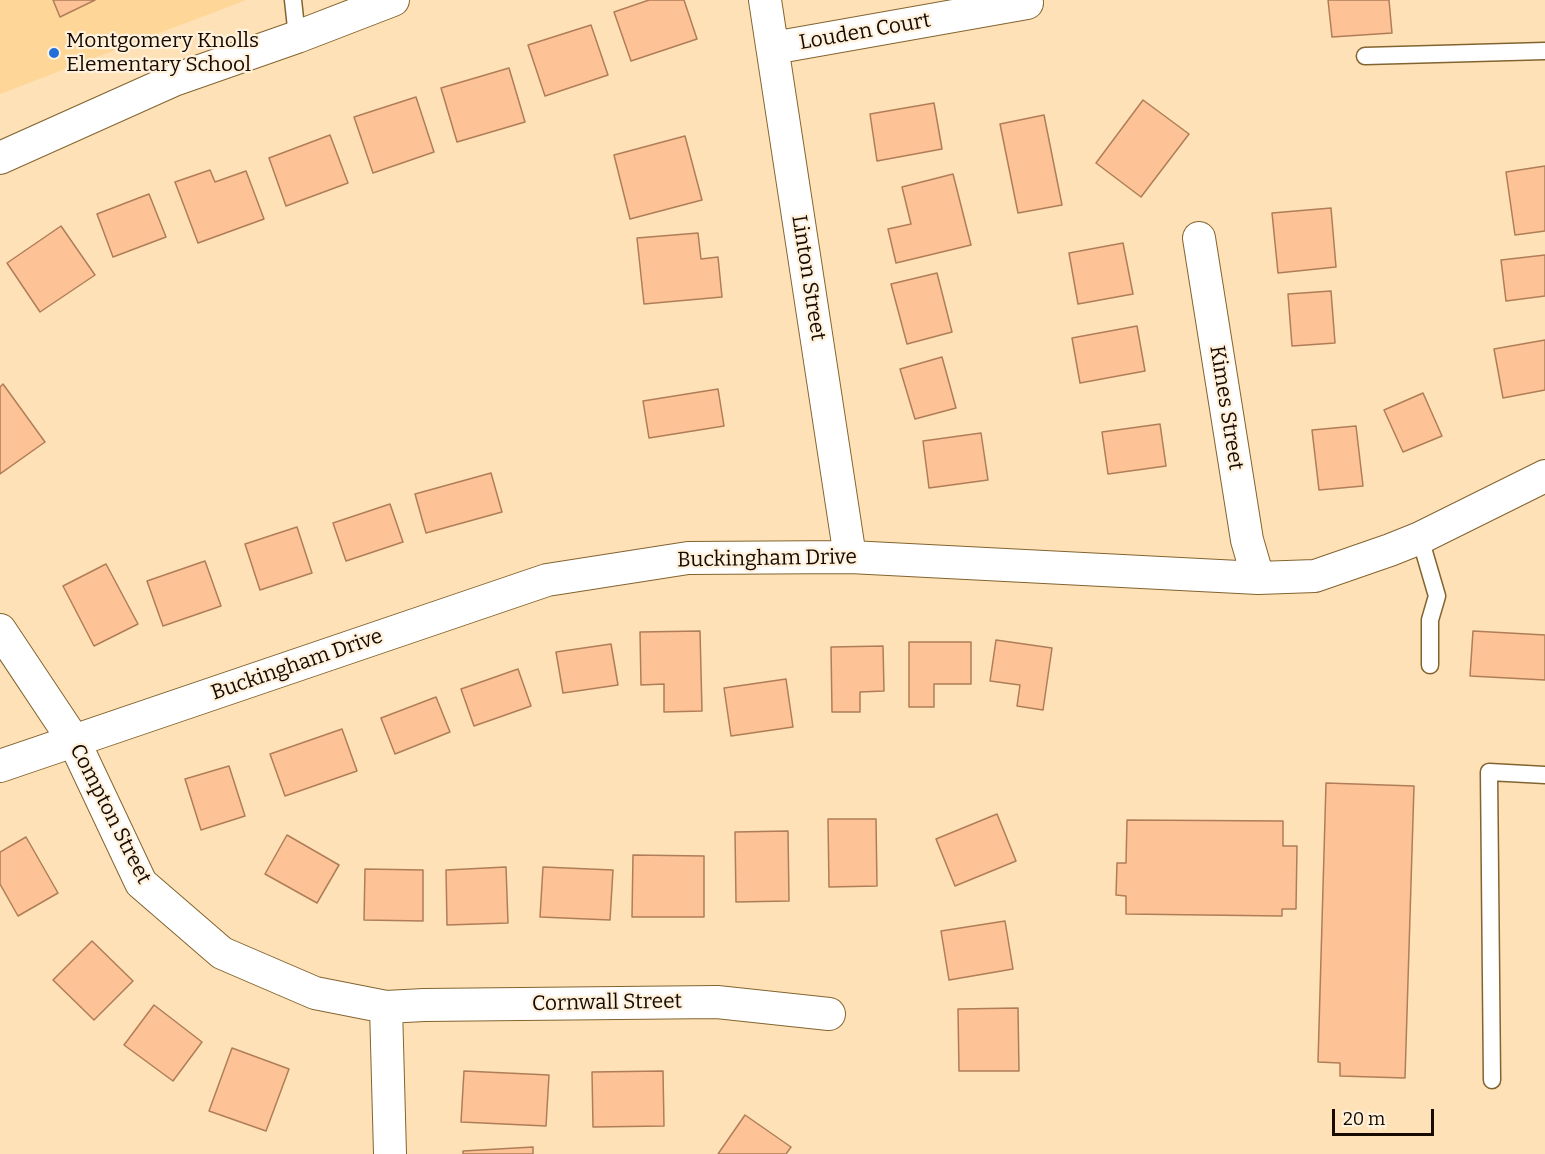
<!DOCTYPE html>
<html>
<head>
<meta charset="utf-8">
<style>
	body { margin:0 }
	#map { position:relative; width:1545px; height:1154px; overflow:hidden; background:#fee1b6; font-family:Bitter,serif }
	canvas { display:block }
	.scale { position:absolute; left:1332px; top:1109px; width:102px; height:27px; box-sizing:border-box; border:3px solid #170b00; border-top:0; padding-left:8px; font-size:18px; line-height:21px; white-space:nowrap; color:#170b00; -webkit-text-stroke:4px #fff1db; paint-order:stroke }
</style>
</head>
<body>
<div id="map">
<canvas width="1545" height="1154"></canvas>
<div class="scale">20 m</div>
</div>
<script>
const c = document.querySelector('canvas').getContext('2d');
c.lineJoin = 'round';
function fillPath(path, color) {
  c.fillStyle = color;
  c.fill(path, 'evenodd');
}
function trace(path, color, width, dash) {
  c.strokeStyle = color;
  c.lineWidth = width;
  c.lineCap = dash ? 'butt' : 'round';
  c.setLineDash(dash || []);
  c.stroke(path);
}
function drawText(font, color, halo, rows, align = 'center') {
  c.font = font + ' Bitter,serif';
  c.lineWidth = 4.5;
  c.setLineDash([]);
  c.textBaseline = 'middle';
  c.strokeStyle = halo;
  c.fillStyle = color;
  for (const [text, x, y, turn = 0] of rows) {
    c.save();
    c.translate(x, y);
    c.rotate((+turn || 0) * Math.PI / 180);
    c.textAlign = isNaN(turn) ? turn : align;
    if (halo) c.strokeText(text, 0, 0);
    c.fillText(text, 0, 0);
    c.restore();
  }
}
const built = new Path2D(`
	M 0,0 L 246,0 L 0,94 Z`);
const building = new Path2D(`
	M 53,0 L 95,0 L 60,17 Z
	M 649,0 L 684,0 L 697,39 L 631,61 L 614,12 Z
	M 1328,0 L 1389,0 L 1392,33 L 1332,37 Z
	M 591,25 L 608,75 L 545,96 L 528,45 Z
	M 509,68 L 525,122 L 457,142 L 441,88 Z
	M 416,97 L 434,152 L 373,173 L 354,117 Z
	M 1143,100 L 1189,134 L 1141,197 L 1096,163 Z
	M 934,103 L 942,149 L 877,161 L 870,114 Z
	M 1044,115 L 1062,205 L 1018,213 L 1000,124 Z
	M 330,135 L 348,183 L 286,206 L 269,158 Z
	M 685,136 L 702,200 L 630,219 L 614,155 Z
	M 1545,166 L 1545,231 L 1515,235 L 1506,172 Z
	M 210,170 L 215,182 L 246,171 L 264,219 L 198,243 L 175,182 Z
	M 953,174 L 971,245 L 896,263 L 888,229 L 911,224 L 902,187 Z
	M 149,194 L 166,237 L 113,257 L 97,214 Z
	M 1331,208 L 1336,267 L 1278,273 L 1272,213 Z
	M 61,226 L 95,275 L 40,312 L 7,263 Z
	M 698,233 L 701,259 L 718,257 L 722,297 L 644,304 L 637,238 Z
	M 1123,243 L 1133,294 L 1078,304 L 1069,253 Z
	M 1545,255 L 1545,296 L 1506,301 L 1501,260 Z
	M 937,273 L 952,332 L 907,344 L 891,284 Z
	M 1331,291 L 1335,343 L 1292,346 L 1288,294 Z
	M 1137,326 L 1145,371 L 1080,383 L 1072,338 Z
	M 1545,340 L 1545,390 L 1503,398 L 1494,349 Z
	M 942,357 L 956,408 L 915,419 L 900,369 Z
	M 3,384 L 45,442 L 0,474 L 0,387 Z
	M 718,389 L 724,426 L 649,438 L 643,401 Z
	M 1423,393 L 1442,436 L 1403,452 L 1384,410 Z
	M 1160,424 L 1166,466 L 1108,474 L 1102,432 Z
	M 1356,426 L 1363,486 L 1319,490 L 1312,430 Z
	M 981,433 L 988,480 L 929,488 L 923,441 Z
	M 491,473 L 502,512 L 426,533 L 415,494 Z
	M 390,504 L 403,542 L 346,561 L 333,523 Z
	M 297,527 L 312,573 L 260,590 L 245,544 Z
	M 205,561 L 221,606 L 163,626 L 147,581 Z
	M 106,564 L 138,624 L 94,646 L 63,586 Z
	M 700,631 L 702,711 L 664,712 L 664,684 L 641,685 L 640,632 Z
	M 1473,631 L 1545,635 L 1545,680 L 1470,676 Z
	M 996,640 L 1052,648 L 1043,710 L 1017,706 L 1020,685 L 990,681 Z
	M 909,642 L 971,642 L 971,684 L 934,684 L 934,707 L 909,707 Z
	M 611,644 L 618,685 L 563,693 L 556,652 Z
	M 883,646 L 884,691 L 860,692 L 860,712 L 832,712 L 831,647 Z
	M 518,669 L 531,706 L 474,726 L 461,689 Z
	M 786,679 L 793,727 L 731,736 L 724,688 Z
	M 436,697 L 450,732 L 395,754 L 381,718 Z
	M 342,729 L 357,771 L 285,796 L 270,754 Z
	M 229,766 L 245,816 L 201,830 L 185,779 Z
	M 1326,783 L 1414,786 L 1405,1078 L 1340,1076 L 1340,1063 L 1318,1062 Z
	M 997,814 L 1016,861 L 955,886 L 936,839 Z
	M 828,819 L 876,819 L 877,886 L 829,887 Z
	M 1127,820 L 1283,821 L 1283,846 L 1297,846 L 1296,909 L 1282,909 L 1282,916 L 1126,914 L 1126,896 L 1116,895 L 1117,863 L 1126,863 Z
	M 788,831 L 789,901 L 736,902 L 735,832 Z
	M 287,835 L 339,865 L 317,903 L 265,874 Z
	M 26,837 L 58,893 L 18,916 L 0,884 L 0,852 Z
	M 633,855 L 704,856 L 704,917 L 632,917 Z
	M 506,867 L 508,923 L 447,925 L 446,870 Z
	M 543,867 L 613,870 L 610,920 L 540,917 Z
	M 365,869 L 423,870 L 423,921 L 364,920 Z
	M 1005,921 L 1013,969 L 949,980 L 941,931 Z
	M 92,941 L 133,981 L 94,1020 L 53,980 Z
	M 154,1005 L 202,1042 L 173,1081 L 124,1045 Z
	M 1018,1008 L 1019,1071 L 959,1071 L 958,1009 Z
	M 232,1048 L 289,1069 L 266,1131 L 209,1111 Z
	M 464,1071 L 549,1075 L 546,1126 L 461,1122 Z
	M 663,1071 L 664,1126 L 593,1127 L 592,1072 Z
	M 745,1115 L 791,1147 L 786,1154 L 718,1154 Z
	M 533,1147 L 533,1154 L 463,1154 L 463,1151 Z`);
const service = new Path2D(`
	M 293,0 L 297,37
	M 1365,56 L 1545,51
	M 1420,538 L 1437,596 L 1430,620 L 1430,665
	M 1492,1080 L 1489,772 L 1545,775`);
const minor = new Path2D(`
	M 765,0 L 850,557
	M 773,48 L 1027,3
	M 0,158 L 174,80 L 297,37 L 393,0
	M 1199,238 L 1247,540 L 1258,578
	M 0,630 L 74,741 L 141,883 L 222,953 L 315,993 L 386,1007 L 424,1005 L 717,1002 L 829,1014
	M 0,766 L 547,580 L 688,558 L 850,557 L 1258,578 L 1315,576 L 1390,550 L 1420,538 L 1545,476
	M 386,1007 L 390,1154`);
const markers = [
	[54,53,6,"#226fda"]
];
const streetNames = [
	["Louden Court",865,32,-10],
	["Linton Street",808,278,81],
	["Kimes Street",1226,408,81],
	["Buckingham Drive",767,559,-1],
	["Buckingham Drive",297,665,-19],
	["Compton Street",110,814,63],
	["Cornwall Street",607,1003,-1]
];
const poiNames = [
	["Montgomery Knolls",66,41],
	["Elementary School",66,65]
];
fillPath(built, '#fed698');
fillPath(building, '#fdc296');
trace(building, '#af7e58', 1.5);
trace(service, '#836430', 19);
trace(minor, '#836430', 34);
trace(service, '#fff', 16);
trace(minor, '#fff', 32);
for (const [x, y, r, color] of markers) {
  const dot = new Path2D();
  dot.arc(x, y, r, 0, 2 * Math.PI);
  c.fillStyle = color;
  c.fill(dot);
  trace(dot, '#fff1db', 2);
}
drawText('21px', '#170b00', '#fff1db', streetNames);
drawText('21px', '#170b00', '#fff1db', poiNames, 'left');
</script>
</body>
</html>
